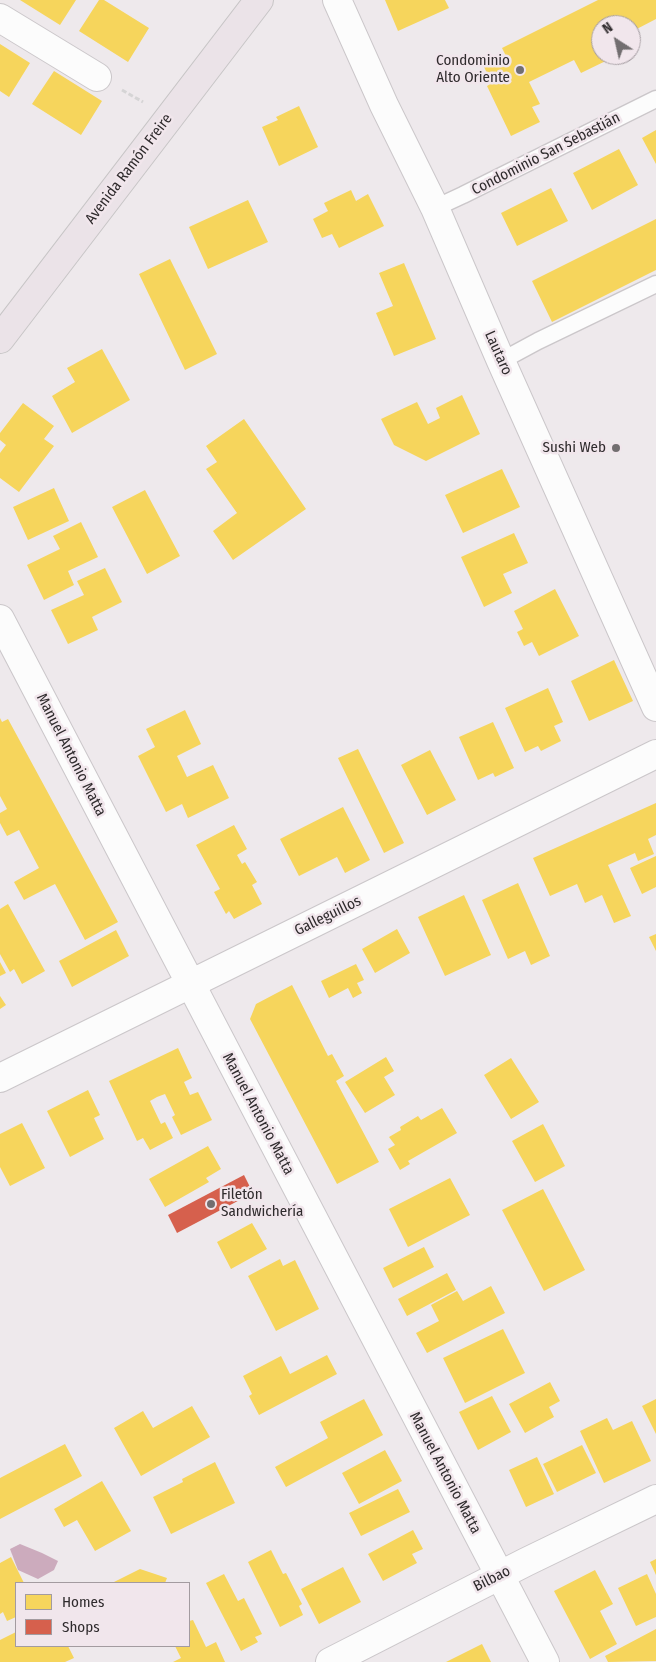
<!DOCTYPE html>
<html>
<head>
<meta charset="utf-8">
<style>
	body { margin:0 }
	#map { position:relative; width:656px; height:1662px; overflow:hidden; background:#eee9ec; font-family:"Fira Sans Condensed",sans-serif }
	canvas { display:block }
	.legend { position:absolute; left:15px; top:1582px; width:175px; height:65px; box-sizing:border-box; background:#f1e6ec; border:1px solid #a39ba0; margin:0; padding:6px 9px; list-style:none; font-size:15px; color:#2f2b2d }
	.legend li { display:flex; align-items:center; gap:10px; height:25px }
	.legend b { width:25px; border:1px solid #a39ba0 }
	.north { position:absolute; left:591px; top:15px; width:50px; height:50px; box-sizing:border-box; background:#f1e6ec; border:1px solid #a39ba0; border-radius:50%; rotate:325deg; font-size:14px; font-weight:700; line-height:20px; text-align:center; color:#2f2b2d }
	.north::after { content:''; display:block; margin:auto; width:18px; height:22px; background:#726e70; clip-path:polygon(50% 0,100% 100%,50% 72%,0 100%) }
</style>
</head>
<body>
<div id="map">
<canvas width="656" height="1662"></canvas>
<ul class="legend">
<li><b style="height:14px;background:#f6d55c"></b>Homes</li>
<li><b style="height:14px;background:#d6604d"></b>Shops</li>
</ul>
<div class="north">N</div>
</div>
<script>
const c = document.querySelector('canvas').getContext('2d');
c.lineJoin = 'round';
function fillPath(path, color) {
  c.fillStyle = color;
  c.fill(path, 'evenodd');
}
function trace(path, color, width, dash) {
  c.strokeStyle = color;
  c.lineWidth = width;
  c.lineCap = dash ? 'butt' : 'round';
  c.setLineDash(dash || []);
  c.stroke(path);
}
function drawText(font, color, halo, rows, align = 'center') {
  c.font = font + ' "Fira Sans Condensed",sans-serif';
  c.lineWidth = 5;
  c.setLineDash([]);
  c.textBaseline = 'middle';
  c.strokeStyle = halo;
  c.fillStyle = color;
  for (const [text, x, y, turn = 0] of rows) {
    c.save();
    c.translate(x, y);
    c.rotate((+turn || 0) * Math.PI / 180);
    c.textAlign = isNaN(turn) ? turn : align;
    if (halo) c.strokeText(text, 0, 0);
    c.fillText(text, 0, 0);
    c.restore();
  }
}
const water = new Path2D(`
	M 20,1544 L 42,1553 L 58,1561 L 54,1570 L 38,1579 L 18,1570 L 10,1549 Z`);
const homes = new Path2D(`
	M 20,0 L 76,0 L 60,25 Z
	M 99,0 L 104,0 L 149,28 L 128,62 L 79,31 Z
	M 385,0 L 445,0 L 449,8 L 398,31 Z
	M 598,0 L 656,0 L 656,19 L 631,32 L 631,25 L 601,25 L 601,55 L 618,55 L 581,73 L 574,60 L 529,82 L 540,104 L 532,107 L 540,122 L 511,136 L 487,86 L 492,83 L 484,67 L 506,56 L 502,48 Z
	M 0,44 L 30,63 L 9,97 L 0,91 Z
	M 54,71 L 102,101 L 81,135 L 32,104 Z
	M 299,106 L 318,147 L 279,166 L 262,127 L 278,120 L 276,117 Z
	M 656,130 L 656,164 L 642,138 Z
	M 619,149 L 638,185 L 592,210 L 573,173 Z
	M 551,188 L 568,221 L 517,246 L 501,213 Z
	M 351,190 L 356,201 L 368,194 L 384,226 L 339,248 L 332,234 L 322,238 L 313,219 L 328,211 L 324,203 Z
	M 248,200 L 268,242 L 208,269 L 189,227 Z
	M 656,219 L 656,270 L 552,322 L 532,281 Z
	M 170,259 L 217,354 L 185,370 L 139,274 Z
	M 404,263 L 436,339 L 394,356 L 376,313 L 393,306 L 379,273 Z
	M 102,349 L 130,400 L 72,433 L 52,396 L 75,382 L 67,368 Z
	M 462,395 L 480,434 L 426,461 L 394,445 L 381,419 L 417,402 L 428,424 L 440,418 L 436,408 Z
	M 23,403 L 54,426 L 44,439 L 54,446 L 19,492 L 0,478 L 0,453 L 6,445 L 0,440 L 0,433 Z
	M 244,419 L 306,509 L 233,560 L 213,531 L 237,513 L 206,469 L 217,462 L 206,446 Z
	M 502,469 L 520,507 L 463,533 L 445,495 Z
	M 54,488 L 69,521 L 28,540 L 13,507 Z
	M 145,490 L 180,556 L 147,574 L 112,507 Z
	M 81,522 L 98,557 L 68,571 L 74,585 L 44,600 L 27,565 L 60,549 L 53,536 Z
	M 514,533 L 528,563 L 503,574 L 512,593 L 484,607 L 461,557 Z
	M 105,568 L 122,602 L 92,617 L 98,630 L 68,644 L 51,610 L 84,595 L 77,581 Z
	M 555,589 L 579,636 L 539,656 L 532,642 L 524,646 L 517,632 L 523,629 L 514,611 Z
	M 614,660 L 633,701 L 589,721 L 571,681 Z
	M 548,688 L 563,722 L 554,726 L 561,741 L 541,751 L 538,746 L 525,752 L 505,708 Z
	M 185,710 L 201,744 L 177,756 L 187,777 L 213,765 L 229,798 L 188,818 L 182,804 L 166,812 L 138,756 L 155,747 L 146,729 Z
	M 0,718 L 2,722 L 8,719 L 118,922 L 85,940 L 55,884 L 24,900 L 14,882 L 39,868 L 19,830 L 7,836 L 0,823 L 0,813 L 7,809 L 0,796 Z
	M 493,722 L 514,768 L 495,777 L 493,773 L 478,780 L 459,737 Z
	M 358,749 L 404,843 L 384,853 L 338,758 Z
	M 430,750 L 456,800 L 427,815 L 401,765 Z
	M 656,803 L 656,835 L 648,839 L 654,854 L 638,861 L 635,853 L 608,865 L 631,916 L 614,923 L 602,895 L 585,903 L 577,884 L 550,896 L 533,858 Z
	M 343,807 L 370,860 L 345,873 L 337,857 L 299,876 L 280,839 Z
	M 234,825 L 247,849 L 237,855 L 242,864 L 245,862 L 257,882 L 252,885 L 262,904 L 234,919 L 229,911 L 226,914 L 214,892 L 220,889 L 196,845 Z
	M 656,856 L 656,887 L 642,894 L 630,868 Z
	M 518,883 L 550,956 L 531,965 L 525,951 L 508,959 L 482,900 Z
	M 464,895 L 491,955 L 445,976 L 418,917 Z
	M 8,904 L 45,971 L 22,984 L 14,969 L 10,972 L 0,954 L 0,909 Z
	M 397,929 L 410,953 L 375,973 L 362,949 Z
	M 116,930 L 129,956 L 72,987 L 59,961 Z
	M 656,934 L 656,951 L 649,937 Z
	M 0,962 L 6,973 L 0,976 Z
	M 356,964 L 364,980 L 357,983 L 362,993 L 353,998 L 348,988 L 329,998 L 321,981 Z
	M 292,985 L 328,1056 L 332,1054 L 344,1076 L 336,1081 L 379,1162 L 337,1184 L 250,1019 L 256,1004 Z
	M 0,996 L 6,1005 L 0,1009 Z
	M 178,1048 L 192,1078 L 184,1082 L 190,1095 L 198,1092 L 212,1120 L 181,1135 L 172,1117 L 175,1115 L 165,1094 L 157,1097 L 150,1101 L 161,1124 L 165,1122 L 173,1138 L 150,1150 L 143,1138 L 137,1141 L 109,1081 Z
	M 386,1057 L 394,1071 L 384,1077 L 395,1095 L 365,1113 L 345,1082 Z
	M 511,1058 L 539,1102 L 511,1119 L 484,1075 Z
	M 88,1090 L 100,1115 L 94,1118 L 104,1139 L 70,1157 L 47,1111 Z
	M 442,1108 L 457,1133 L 408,1161 L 410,1164 L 400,1170 L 388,1149 L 395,1145 L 389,1137 L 401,1130 L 400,1127 L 418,1116 L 421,1120 Z
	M 22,1123 L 45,1168 L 10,1186 L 0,1167 L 0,1134 Z
	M 543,1124 L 565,1166 L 535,1182 L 512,1141 Z
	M 208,1146 L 221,1169 L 206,1178 L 209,1182 L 165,1207 L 149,1179 Z
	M 450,1178 L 470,1215 L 408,1247 L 389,1209 Z
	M 543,1189 L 585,1270 L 544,1291 L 502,1210 Z
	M 252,1223 L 267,1249 L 231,1269 L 217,1242 Z
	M 424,1247 L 434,1267 L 393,1288 L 383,1268 Z
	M 280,1259 L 283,1266 L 295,1260 L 319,1309 L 276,1331 L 248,1276 Z
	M 447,1273 L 456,1290 L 407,1316 L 398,1299 Z
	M 491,1286 L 505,1313 L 427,1353 L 416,1333 L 439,1321 L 431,1305 L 457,1291 L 463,1301 Z
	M 503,1329 L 525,1373 L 465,1403 L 443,1358 Z
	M 327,1355 L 337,1374 L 259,1415 L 249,1396 L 252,1394 L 243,1376 L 281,1356 L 290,1374 Z
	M 550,1382 L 560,1401 L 549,1407 L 554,1417 L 525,1433 L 509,1404 Z
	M 492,1396 L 511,1432 L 478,1450 L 459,1412 Z
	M 364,1399 L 383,1435 L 286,1487 L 275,1467 L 328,1438 L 320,1422 Z
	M 656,1399 L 656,1434 L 642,1406 Z
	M 192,1406 L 210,1437 L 141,1476 L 114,1428 L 143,1411 L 153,1428 Z
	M 607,1418 L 613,1430 L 632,1421 L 651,1461 L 604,1483 L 580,1431 Z
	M 65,1444 L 82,1476 L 0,1519 L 0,1478 Z
	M 582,1445 L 596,1473 L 557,1492 L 543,1464 Z
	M 385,1450 L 402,1481 L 359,1504 L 342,1473 Z
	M 537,1457 L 554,1494 L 526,1507 L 509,1470 Z
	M 215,1462 L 235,1503 L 171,1534 L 153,1497 L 183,1482 L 182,1479 Z
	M 102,1481 L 131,1531 L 95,1551 L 77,1520 L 64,1527 L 54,1509 Z
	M 398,1489 L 410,1512 L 361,1536 L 349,1513 Z
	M 413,1530 L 423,1549 L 412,1554 L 417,1563 L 383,1581 L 368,1554 Z
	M 271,1550 L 283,1574 L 286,1573 L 302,1604 L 299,1606 L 303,1615 L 280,1627 L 248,1562 Z
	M 11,1557 L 24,1583 L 16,1583 L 16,1617 L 7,1621 L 3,1612 L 0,1614 L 0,1563 Z
	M 656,1559 L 656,1575 L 650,1562 Z
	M 343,1567 L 361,1602 L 319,1624 L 301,1589 Z
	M 140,1569 L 167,1578 L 165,1583 L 112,1583 Z
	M 595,1570 L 613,1604 L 600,1611 L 617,1644 L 590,1659 L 554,1591 Z
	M 224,1574 L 238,1601 L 244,1598 L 262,1634 L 255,1637 L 258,1642 L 241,1651 L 206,1583 Z
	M 647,1574 L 656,1594 L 656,1617 L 636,1626 L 618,1588 Z
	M 193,1620 L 206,1647 L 216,1642 L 225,1662 L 173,1662 L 181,1658 L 175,1646 L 189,1646 L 189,1621 Z
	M 656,1629 L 656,1661 L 608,1662 L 605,1656 Z
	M 16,1632 L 16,1646 L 68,1646 L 74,1658 L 65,1662 L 0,1662 L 0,1640 Z
	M 482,1644 L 491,1662 L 446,1662 Z`);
const shops = new Path2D(`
	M 244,1175 L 253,1193 L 177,1233 L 168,1215 Z`);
const path = new Path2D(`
	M 122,90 L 143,102`);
const service = new Path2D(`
	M 435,208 L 463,195 L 656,99
	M 501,361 L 538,341 L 656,284`);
const minor = new Path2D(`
	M 0,18 L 97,77
	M 0,619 L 545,1662
	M 0,1078 L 656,754
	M 330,1662 L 526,1562 L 656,1499`);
const secondary = new Path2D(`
	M 337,0 L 384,105 L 435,208 L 501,361 L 656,707`);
const primary = new Path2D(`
	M 0,339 L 259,0`);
const markers = [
	[520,70,5,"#726e70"],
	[616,448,5,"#726e70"],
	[211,1204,5,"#726e70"]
];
const poiNames = [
	["Condominio",510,61],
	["Alto Oriente",510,78],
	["Sushi Web",606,448],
	["Filetón",221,1195,"left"],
	["Sandwichería",221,1212,"left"]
];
const streetNames = [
	["Condominio San Sebastián",546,154,-27],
	["Avenida Ramón Freire",129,169,-53],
	["Lautaro",498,353,66],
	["Manuel Antonio Matta",71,755,63],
	["Galleguillos",328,916,-26],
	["Manuel Antonio Matta",258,1114,62],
	["Manuel Antonio Matta",445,1473,62],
	["Bilbao",492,1579,-27]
];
fillPath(water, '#ccabbd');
fillPath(homes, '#f6d55c');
fillPath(shops, '#d6604d');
trace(service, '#cbc7ca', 19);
trace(minor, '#cbc7ca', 30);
trace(secondary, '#cbc7ca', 30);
trace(primary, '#c7c5c6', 30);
trace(path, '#d5d4d5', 3, [5, 2.5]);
trace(service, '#fcfcfc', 16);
trace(minor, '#fcfcfc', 28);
trace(secondary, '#fcfcfc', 28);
trace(primary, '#ebe3e8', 28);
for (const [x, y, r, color] of markers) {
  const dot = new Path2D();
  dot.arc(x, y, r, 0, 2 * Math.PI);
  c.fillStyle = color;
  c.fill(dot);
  trace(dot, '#f1e6ec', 2);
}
drawText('15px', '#2f2b2d', '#f1e6ec', poiNames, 'right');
drawText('15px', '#2f2b2d', '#f1e6ec', streetNames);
</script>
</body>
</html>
